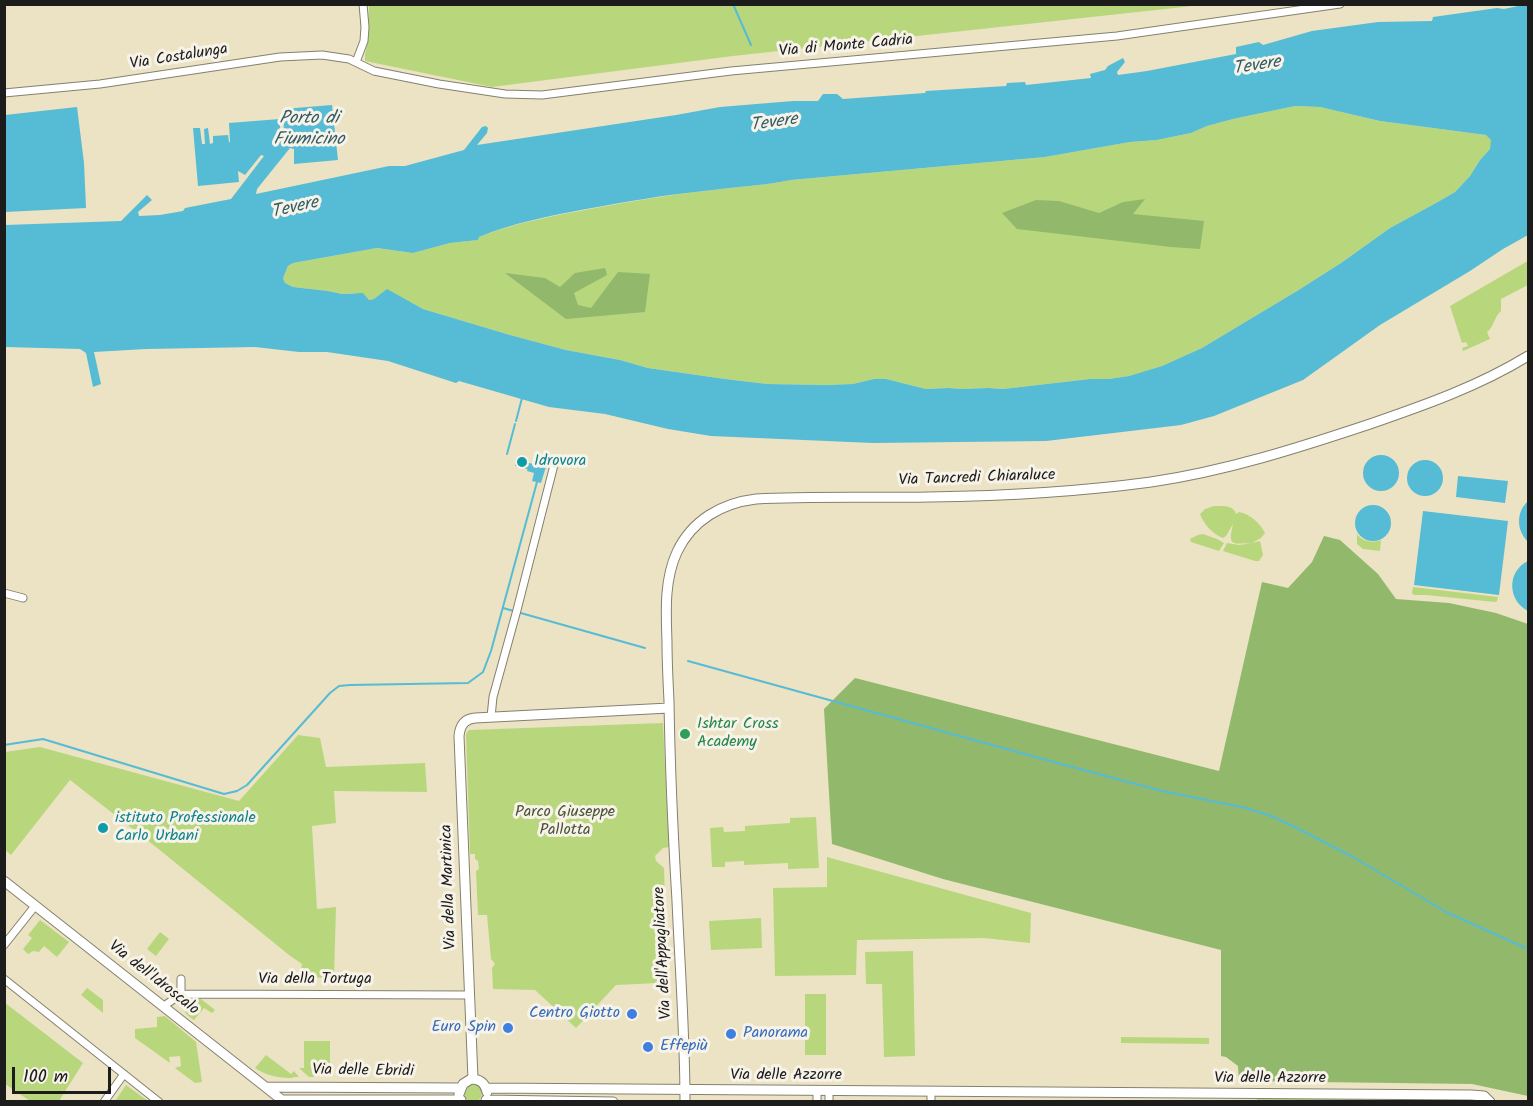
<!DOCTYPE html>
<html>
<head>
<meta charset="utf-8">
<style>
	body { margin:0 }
	#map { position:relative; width:1533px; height:1106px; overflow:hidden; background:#ebe3c3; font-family:Kalam,sans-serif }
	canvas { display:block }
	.frame { position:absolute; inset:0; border:6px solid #1c1c1c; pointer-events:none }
	.scale { position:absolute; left:12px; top:1067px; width:99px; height:27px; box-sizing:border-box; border:3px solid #1c1c1c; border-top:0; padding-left:8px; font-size:18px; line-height:21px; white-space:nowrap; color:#1c1c1c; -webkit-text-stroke:4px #f7f3e8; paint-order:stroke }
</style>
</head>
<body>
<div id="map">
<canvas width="1533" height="1106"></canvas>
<div class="frame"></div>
<div class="scale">100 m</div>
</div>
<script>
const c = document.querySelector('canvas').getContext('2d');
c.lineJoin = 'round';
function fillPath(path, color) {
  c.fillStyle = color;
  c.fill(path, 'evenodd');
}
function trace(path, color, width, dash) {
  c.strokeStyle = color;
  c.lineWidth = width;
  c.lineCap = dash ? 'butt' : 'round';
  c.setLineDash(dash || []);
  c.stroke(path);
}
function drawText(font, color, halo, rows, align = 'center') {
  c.font = font + ' Kalam,sans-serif';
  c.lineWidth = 6;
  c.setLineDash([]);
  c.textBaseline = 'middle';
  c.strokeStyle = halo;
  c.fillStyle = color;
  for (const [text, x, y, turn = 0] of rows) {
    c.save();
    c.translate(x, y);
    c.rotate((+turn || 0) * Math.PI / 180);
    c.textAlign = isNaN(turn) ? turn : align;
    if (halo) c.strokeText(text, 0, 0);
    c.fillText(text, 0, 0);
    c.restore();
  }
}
const green = new Path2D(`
	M 369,5 L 369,4 L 1202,5 L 733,56 L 492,87 L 365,61 L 365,55 L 368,39 Z
	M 1295,106 L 1320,107 L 1380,121 L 1486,135 L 1492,140 L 1490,149 L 1480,160 L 1470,176 L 1455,192 L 1436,203 L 1390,228 L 1341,263 L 1297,291 L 1202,348 L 1162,366 L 1129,376 L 1109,379 L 1090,379 L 1003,389 L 988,388 L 961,389 L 949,388 L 926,389 L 886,379 L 874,379 L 853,384 L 826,385 L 767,384 L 725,379 L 648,368 L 620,360 L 566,350 L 510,335 L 423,309 L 387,290 L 374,299 L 369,300 L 356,293 L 342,294 L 328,291 L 293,287 L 285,283 L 283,278 L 288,266 L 293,263 L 377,248 L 413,253 L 450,243 L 478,240 L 479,237 C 515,223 552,216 590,209 C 628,202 666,195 704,191 C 733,187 762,186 791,180 L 1045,157 L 1130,142 L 1157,140 L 1191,133 L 1207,126 L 1233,119 Z
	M 1526,262 L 1528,262 L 1528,285 L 1501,299 L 1501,311 C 1494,317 1494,327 1487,332 L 1490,339 L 1463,351 L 1462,348 L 1468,346 L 1466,342 L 1462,343 L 1450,306 Z
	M 1214,506 C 1223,506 1234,505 1236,514 L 1239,512 C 1250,514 1260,523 1265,533 L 1261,538 L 1252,543 L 1260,541 L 1263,555 L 1259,561 L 1255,561 L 1223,551 L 1227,543 L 1239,545 L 1252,543 C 1231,544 1228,546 1233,524 L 1226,536 L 1223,538 C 1212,534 1204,524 1200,514 L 1205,509 Z
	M 1203,534 L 1217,539 L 1224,543 L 1219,551 L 1191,542 L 1190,539 L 1198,535 Z
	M 1357,534 C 1363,542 1372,543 1381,540 L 1380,551 L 1363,549 L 1357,544 Z
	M 1413,587 L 1498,597 L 1497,601 L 1495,602 L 1426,595 L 1414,595 L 1412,593 Z
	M 663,723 L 669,847 L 663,848 L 655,856 L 656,861 L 664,868 L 665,908 L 654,908 L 657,983 L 616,985 L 576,1028 L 535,990 L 493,989 L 492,968 L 495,964 L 491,959 L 487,915 L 478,915 L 476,871 L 479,869 L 478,861 L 475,859 L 475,854 L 470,854 L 466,734 L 469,730 Z
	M 298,735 L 320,738 L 326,767 L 425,763 L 427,792 L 334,791 L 336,823 L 312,826 L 317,909 L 336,907 L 334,978 L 300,977 L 302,964 L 289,955 L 156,847 L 70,780 L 11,855 L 5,850 L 5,752 L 40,747 L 239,801 Z
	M 816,817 L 819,868 L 788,869 L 788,863 L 744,865 L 744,861 L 725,862 L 725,867 L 712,867 L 710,828 L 723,827 L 724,832 L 745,831 L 745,826 L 790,823 L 790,818 Z
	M 827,857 L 1031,913 L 1030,943 L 984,938 L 857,940 L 856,975 L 775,976 L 773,888 L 827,887 Z
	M 761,918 L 762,948 L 711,950 L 709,921 Z
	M 40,920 L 69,942 L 57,957 L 44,946 L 39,952 L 33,951 L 28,954 L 23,949 L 32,938 L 28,935 Z
	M 160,932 L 169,939 L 156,956 L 147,949 Z
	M 913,951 L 915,1056 L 884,1057 L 882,984 L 866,984 L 865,952 Z
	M 87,988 L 103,1000 L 103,1013 L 81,995 Z
	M 805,994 L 826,994 L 826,1055 L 805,1055 Z
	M 194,999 L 201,999 L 215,1010 L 212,1013 L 204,1008 L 194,1020 C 182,1012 181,1008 194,999 Z
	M 4,1002 L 83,1063 L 59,1101 L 30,1101 L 5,1084 Z
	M 165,1016 L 196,1042 L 202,1082 L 195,1083 L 175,1068 L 181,1066 L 180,1056 L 169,1057 L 170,1063 L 135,1038 L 135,1029 L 157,1027 L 157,1017 Z
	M 1121,1037 L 1209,1038 L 1209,1044 L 1121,1043 Z
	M 304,1041 L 330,1041 L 330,1063 C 319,1062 315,1066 314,1077 L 309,1077 L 299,1068 L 304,1068 Z
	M 266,1055 L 291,1074 L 294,1071 L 299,1077 L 293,1077 L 293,1078 C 279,1078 267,1076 255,1068 Z
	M464 1093a9 9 0 1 1 18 0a9 9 0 1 1-18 0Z
	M 126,1085 L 148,1101 L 115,1101 Z
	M 1257,1097 L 1362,1098 L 1362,1101 L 1257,1100 Z`);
const forest = new Path2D(`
	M 1145,199 L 1133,214 L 1204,221 L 1200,249 L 1171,247 L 1017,229 L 1002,213 L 1036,200 L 1059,201 L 1099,213 L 1123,202 Z
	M 605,268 L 607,275 L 574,293 L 578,305 L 591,308 L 618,272 L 650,274 L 645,312 L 566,319 L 505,273 L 545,278 L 560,287 L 575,273 Z
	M 1324,536 L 1340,540 L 1378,574 L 1396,599 L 1449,603 L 1496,613 L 1528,624 L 1528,1096 L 1472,1084 L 1239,1081 L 1238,1066 L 1226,1057 L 1221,1056 L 1221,950 L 943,879 L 832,844 L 824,709 L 855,678 L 1219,771 L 1262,582 L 1288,588 L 1312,562 Z`);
const water = new Path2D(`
	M 1523,5 L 1528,5 L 1528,235 L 1503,249 L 1470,271 L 1380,325 L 1303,380 L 1214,416 L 1181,425 L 1046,441 L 873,443 L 711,436 L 668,429 L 605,414 L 549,407 L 459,381 L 456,383 L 388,361 L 327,352 L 299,352 L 255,347 L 146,349 L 94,352 L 101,384 L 93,387 L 86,353 L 80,349 L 5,347 L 5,225 L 121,221 L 147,195 L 152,200 L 138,212 L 139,216 L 160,215 L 183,211 L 185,208 L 231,199 L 264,156 L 261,155 L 245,175 L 238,171 L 239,182 L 198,186 L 193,128 L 200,128 L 202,144 L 205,144 L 204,129 L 208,128 L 210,144 L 213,143 L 213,136 L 228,135 L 229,142 L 230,142 L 229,123 L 280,119 L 280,130 L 284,131 L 283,109 L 332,105 L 338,160 L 294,164 L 294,149 L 290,148 L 257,189 L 256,194 L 389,166 L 405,166 L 464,150 L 482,127 L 486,126 L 488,128 L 487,133 L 477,145 L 676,115 L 720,107 L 793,101 L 818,101 L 823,94 L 837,94 L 843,99 L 925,93 L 926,91 L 1006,86 L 1007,83 L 1025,82 L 1026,85 L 1091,78 L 1090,74 L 1105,70 L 1108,66 L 1123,58 L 1125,62 L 1117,72 L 1118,75 L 1147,71 L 1236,54 L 1236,47 L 1259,42 L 1263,45 L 1312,31 L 1378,22 L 1432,21 L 1433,17 L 1497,8 L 1504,9 ZM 1295,106 L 1320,107 L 1380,121 L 1486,135 L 1491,140 L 1490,149 L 1480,160 L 1470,176 L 1455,192 L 1436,203 L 1390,228 L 1341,263 L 1297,291 L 1202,348 L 1162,366 L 1129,376 L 1109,379 L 1090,379 L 1003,389 L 988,388 L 961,389 L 949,388 L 926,389 L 886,379 L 874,379 L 853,384 L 826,385 L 767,384 L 725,379 L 648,368 L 620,360 L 566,350 L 510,335 L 423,309 L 387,289 L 374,299 L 369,300 L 363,293 L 342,294 L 328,291 L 293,287 L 285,283 L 283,278 L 288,266 L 293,263 L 377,248 L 413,253 L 450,243 L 478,240 L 479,237 C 513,223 549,216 586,209 C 625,202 664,195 704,191 C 733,187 762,186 791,180 L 1045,157 L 1130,142 L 1157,140 L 1191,133 L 1207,126 L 1233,119 Z
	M 77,107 L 84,163 L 86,208 L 5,212 L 5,115 Z
	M1363 473a18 18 0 1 1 36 0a18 18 0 1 1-36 0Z
	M 536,457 L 548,460 L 541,483 L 532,481 L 534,473 L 527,471 L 529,463 L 534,464 Z
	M1407 478a18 18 0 1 1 36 0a18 18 0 1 1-36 0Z
	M 1458,476 L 1508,481 L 1505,503 L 1456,497 Z
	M 1528,501 L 1528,542 C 1516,530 1516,512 1528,501 Z
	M1355 523a18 18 0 1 1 36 0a18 18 0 1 1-36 0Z
	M 1423,511 L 1508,521 L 1499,595 L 1414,585 Z
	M 1528,561 L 1528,611 C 1507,600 1507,571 1528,561 Z`);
const stream = new Path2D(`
	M 733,4 L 751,45
	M 516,421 L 522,398
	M 507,454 L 515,424
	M 516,465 L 528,468
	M 503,608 L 645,648
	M 688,661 L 1050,761 L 1162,791 L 1246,808 L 1271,816 L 1291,825 L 1353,857 L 1448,913 L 1528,949
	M 4,745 L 43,739 L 224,794 L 237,791 L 247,785 L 330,693 L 339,686 L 350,685 L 468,683 L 483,672 L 491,651 L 537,482`);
const street = new Path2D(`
	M 356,62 L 364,41 L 365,27 L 363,4
	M 4,93 L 100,84 L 280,57 L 322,55 L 349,59 L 374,71 L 439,84 L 505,94 L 542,95 L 731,71 L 1117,36 L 1340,4
	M 4,593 L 23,598
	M 491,717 L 493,697 L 517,610 L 554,465
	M 4,945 L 35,906
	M 4,979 L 159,1102
	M 181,994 L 181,979
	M 164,1006 L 181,994 L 469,995
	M 829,1091 L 829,1102
	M 931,1092 L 931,1102
	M 104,1102 L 124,1074
	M 817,1102 L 817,1091`);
const secondary = new Path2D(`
	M 4,881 L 282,1100 L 461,1100
	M 473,1079 L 459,736 C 460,726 464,719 475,718 L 669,708
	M 266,1087 L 460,1088
	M 486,1088 L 1471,1095 L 1484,1096 L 1490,1102
	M 459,1094 L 463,1084 L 471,1079 C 480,1079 485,1083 487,1092
	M 486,1100 L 613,1102
	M 685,1102 C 685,1035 680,968 677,901 C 673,835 670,768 669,701 C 668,681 667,662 667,642 C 666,612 664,580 677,552 C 692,520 722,503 756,499 C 813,496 871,498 929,497 C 1003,496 1077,492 1151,482 C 1226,471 1298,448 1370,424 C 1425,405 1479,386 1528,356`);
const markers = [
	[522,462,6,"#0f9aa8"],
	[685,734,6,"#2e9e5b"],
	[103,828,6,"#0f9aa8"],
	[632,1014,6,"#3f7fe0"],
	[508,1028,6,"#3f7fe0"],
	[731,1034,6,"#3f7fe0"],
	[648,1047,6,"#3f7fe0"]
];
const streetNames = [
	["Via di Monte Cadria",846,47,-5],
	["Via Costalunga",179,58,-9],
	["Via Tancredi Chiaraluce",977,479,-2],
	["Via della Martinica",450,887,-92],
	["Via dell'Appagliatore",664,953,-93],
	["Via dell'Idroscalo",153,979,38],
	["Via della Tortuga",315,980],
	["Via delle Ebridi",363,1072,1],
	["Via delle Azzorre",786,1076],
	["Via delle Azzorre",1270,1079]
];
const cultureNames = [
	["Idrovora",534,462],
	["istituto Professionale",115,819],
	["Carlo Urbani",115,837]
];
const leisureNames = [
	["Ishtar Cross",697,725],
	["Academy",697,743]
];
const parkNames = [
	["Parco Giuseppe",565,813],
	["Pallotta",565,831]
];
const shopNames = [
	["Centro Giotto",620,1014],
	["Euro Spin",496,1028],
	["Panorama",743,1034,"left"],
	["Effepiù",660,1047,"left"]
];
const waterNames = [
	["Tevere",1257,67,-9],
	["Porto di",309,120],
	["Fiumicino",309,141],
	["Tevere",774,124,-8],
	["Tevere",295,209,-13]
];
fillPath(green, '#b8d77d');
fillPath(forest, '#92b86c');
fillPath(water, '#56bbd5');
trace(stream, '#56bbd5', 2);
trace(street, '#848070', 9);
trace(secondary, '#848070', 11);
trace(street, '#fff', 7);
trace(secondary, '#fff', 9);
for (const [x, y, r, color] of markers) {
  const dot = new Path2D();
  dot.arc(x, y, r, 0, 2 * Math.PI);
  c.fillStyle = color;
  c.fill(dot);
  trace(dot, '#f7f3e8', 2);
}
drawText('16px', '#1c1c1c', '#f7f3e8', streetNames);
drawText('16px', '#0d838f', '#f7f3e8', cultureNames, 'left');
drawText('16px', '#27864d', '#f7f3e8', leisureNames, 'left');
drawText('16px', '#4b5439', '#f7f3e8', parkNames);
drawText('16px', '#366cbe', '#f7f3e8', shopNames, 'right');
drawText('italic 18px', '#335c66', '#f7f3e8', waterNames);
</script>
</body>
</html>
